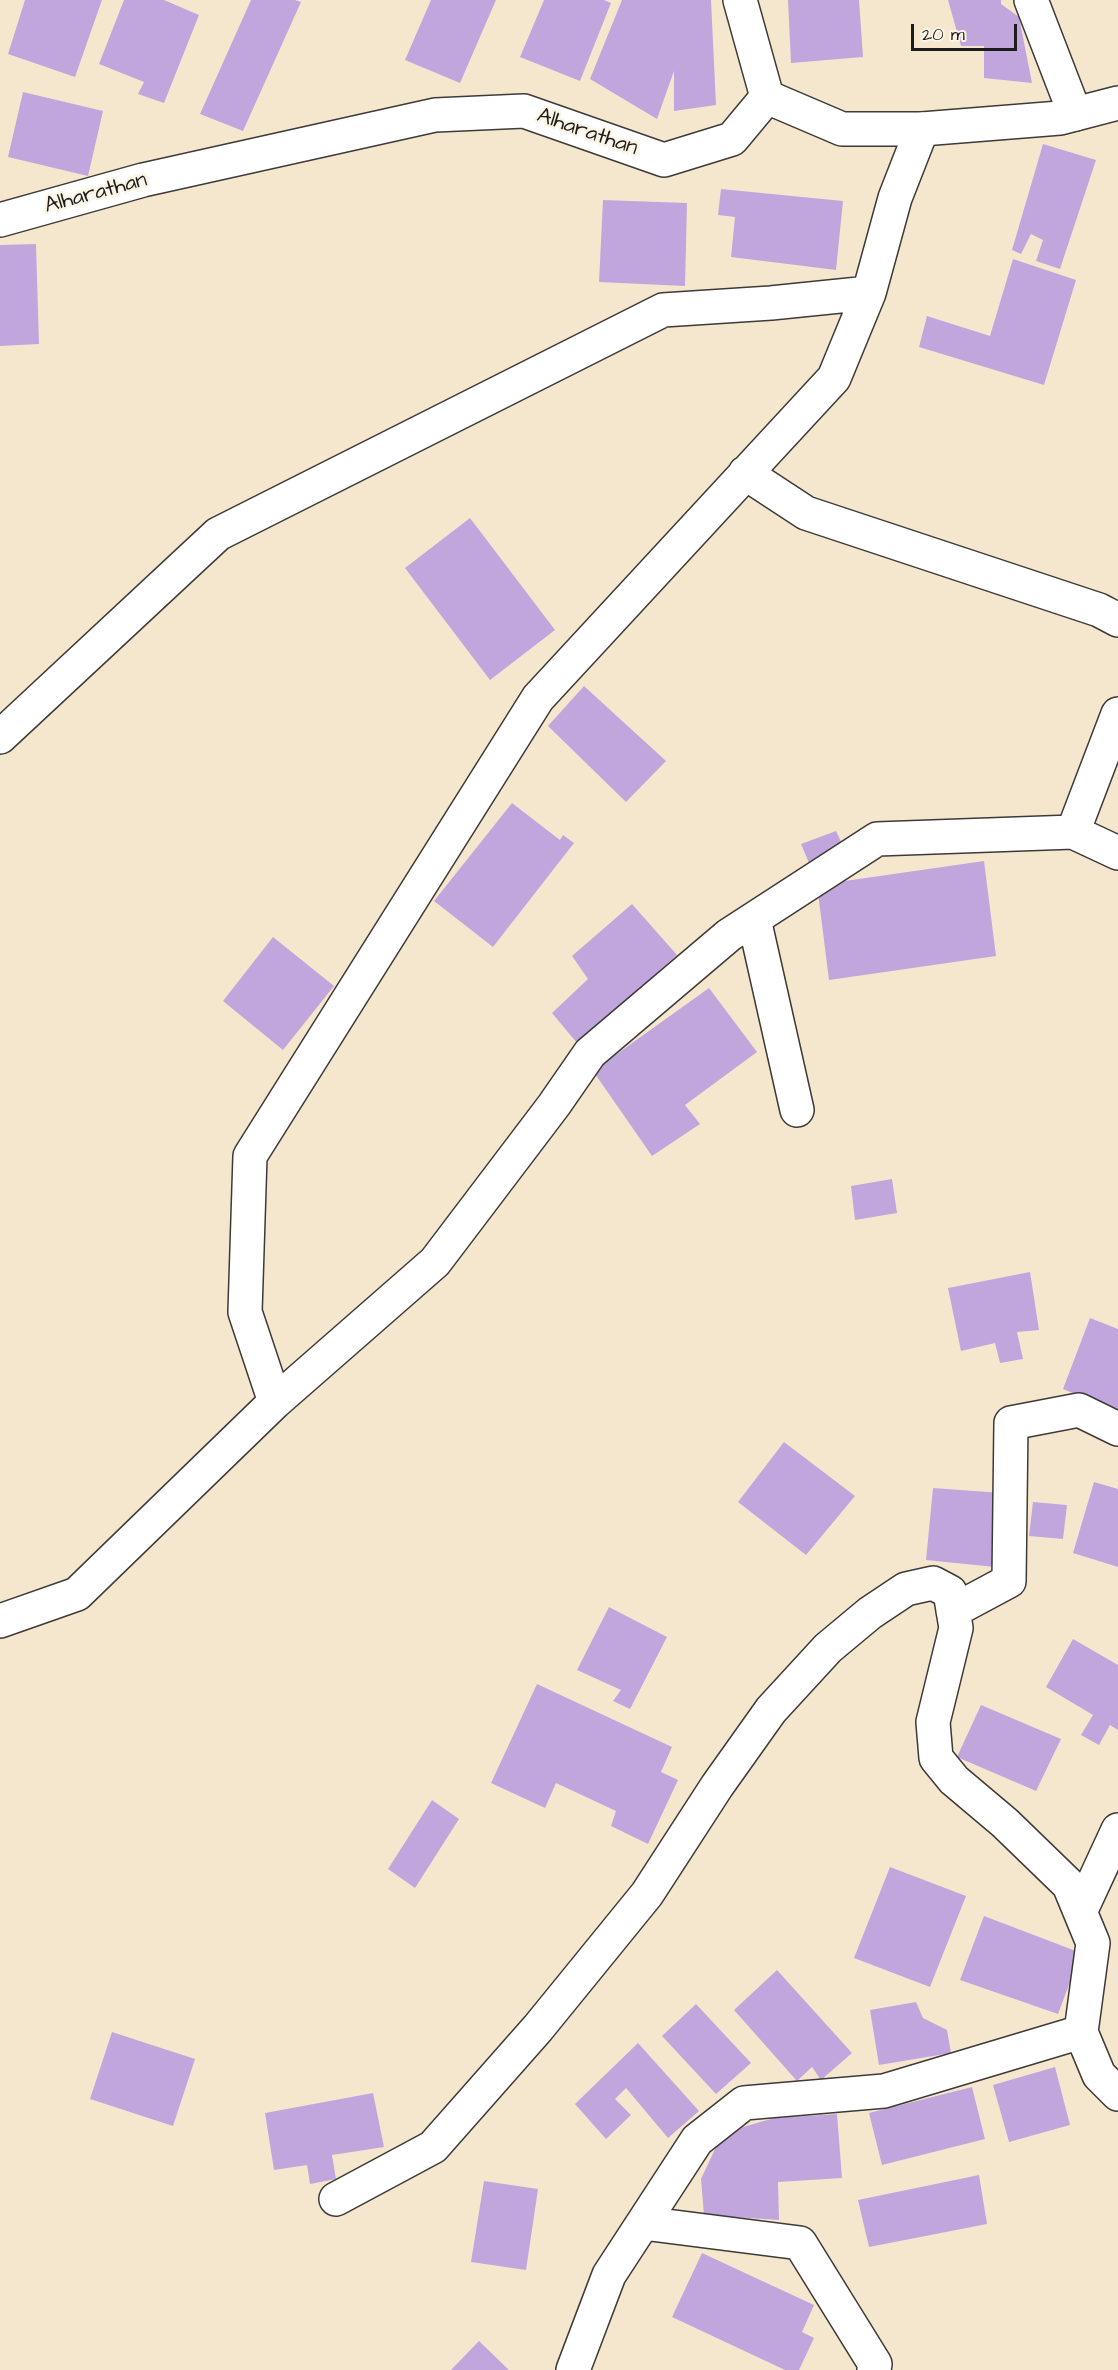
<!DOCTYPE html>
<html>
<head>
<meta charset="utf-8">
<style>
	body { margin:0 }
	#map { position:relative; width:1118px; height:2370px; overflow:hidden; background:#f5e7ce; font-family:"Architects Daughter",sans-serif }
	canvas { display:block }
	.scale { position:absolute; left:911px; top:24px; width:106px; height:27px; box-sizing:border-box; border:3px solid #1c1c1c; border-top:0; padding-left:8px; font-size:18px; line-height:21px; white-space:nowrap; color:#1c1c1c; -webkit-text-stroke:4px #fcf5e5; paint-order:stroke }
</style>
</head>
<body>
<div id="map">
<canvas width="1118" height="2370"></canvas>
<div class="scale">20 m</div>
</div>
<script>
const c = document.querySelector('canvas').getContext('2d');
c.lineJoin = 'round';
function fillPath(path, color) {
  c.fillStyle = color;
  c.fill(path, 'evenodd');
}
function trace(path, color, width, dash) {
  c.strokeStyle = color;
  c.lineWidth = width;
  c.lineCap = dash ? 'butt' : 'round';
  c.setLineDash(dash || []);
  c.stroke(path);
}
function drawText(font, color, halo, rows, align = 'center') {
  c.font = font + ' "Architects Daughter",sans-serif';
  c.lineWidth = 5;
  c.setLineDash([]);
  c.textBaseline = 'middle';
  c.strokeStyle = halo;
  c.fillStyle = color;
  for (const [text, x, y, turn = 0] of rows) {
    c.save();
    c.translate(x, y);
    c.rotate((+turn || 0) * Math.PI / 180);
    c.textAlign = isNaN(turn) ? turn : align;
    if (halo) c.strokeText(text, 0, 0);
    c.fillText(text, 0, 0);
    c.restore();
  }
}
const building = new Path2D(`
	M 25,0 L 102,0 L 75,77 L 8,54 Z
	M 124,0 L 164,0 L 199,15 L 164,103 L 138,94 L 144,82 L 99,64 Z
	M 251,0 L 295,0 L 301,2 L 243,131 L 200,114 Z
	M 431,0 L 496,0 L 460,83 L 405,60 Z
	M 544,0 L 604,0 L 611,3 L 580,81 L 520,57 Z
	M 622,0 L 711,0 L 716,105 L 674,111 L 674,71 L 657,119 L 590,79 Z
	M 788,0 L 859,0 L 863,57 L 791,63 Z
	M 948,0 L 1001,0 L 1001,4 L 1019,17 L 1032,83 L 984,78 L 984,46 L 961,46 Z
	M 23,92 L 103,111 L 88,176 L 8,157 Z
	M 1043,144 L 1096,160 L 1060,269 L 1036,261 L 1043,240 L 1031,234 L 1021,254 L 1012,250 Z
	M 721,189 L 843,201 L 836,270 L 731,257 L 735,217 L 718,215 Z
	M 603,200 L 687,203 L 685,286 L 599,282 Z
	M 36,244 L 39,344 L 0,346 L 0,245 Z
	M 1013,259 L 1076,280 L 1044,385 L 919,347 L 927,316 L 990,336 Z
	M 470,518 L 555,630 L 490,680 L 405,568 Z
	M 584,686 L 666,761 L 626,802 L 548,726 Z
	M 512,803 L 560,840 L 563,835 L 574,843 L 493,947 L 434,901 Z
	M 836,831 L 845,850 L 809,863 L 801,844 Z
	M 984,861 L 996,956 L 829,980 L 817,885 Z
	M 632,904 L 677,955 L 577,1043 L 552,1013 L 588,979 L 572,956 Z
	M 273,937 L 334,986 L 283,1050 L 223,1001 Z
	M 709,988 L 757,1052 L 685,1105 L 700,1124 L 652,1156 L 593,1071 Z
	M 892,1179 L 897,1213 L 855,1220 L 851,1186 Z
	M 1030,1272 L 1039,1330 L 1017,1332 L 1023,1359 L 1000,1363 L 995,1343 L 961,1351 L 948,1288 Z
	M 1090,1318 L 1118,1329 L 1118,1412 L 1063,1389 Z
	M 784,1442 L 855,1496 L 806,1555 L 738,1502 Z
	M 1094,1482 L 1118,1489 L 1118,1567 L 1073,1553 Z
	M 933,1488 L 1002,1493 L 995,1567 L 926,1560 Z
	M 1033,1502 L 1067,1505 L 1063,1539 L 1029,1536 Z
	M 609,1607 L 667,1637 L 630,1709 L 613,1701 L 621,1690 L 577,1670 Z
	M 1073,1639 L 1118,1665 L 1118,1730 L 1110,1725 L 1099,1745 L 1081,1735 L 1093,1715 L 1046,1687 Z
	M 537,1684 L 672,1747 L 661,1772 L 678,1780 L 648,1844 L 611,1826 L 616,1811 L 556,1783 L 545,1808 L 491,1783 Z
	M 981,1705 L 1061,1739 L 1036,1791 L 957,1757 Z
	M 432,1800 L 459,1819 L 415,1888 L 388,1869 Z
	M 890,1867 L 966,1896 L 930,1987 L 854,1958 Z
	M 984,1916 L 1081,1953 L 1058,2014 L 960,1980 Z
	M 777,1970 L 852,2053 L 821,2080 L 812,2067 L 797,2081 L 734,2010 Z
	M 916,2002 L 923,2018 L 947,2030 L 951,2053 L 879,2065 L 870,2010 Z
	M 696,2004 L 751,2063 L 716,2094 L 662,2036 Z
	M 112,2032 L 195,2059 L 173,2126 L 90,2099 Z
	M 638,2043 L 699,2111 L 668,2138 L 626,2088 L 615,2099 L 631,2115 L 606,2139 L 575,2104 Z
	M 1055,2067 L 1070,2125 L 1009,2142 L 993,2085 Z
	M 972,2087 L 985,2139 L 882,2165 L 869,2113 Z
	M 373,2093 L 384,2147 L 332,2155 L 336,2179 L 310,2184 L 307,2165 L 274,2170 L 265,2113 Z
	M 837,2114 L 842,2178 L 778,2182 L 779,2220 L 704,2215 L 701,2179 L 716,2147 L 743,2127 L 774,2118 Z
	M 979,2175 L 987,2224 L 869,2247 L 858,2200 Z
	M 484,2181 L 538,2189 L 526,2270 L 471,2262 Z
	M 702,2253 L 814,2305 L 802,2332 L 814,2338 L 799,2370 L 785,2370 L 672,2317 Z
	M 479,2341 L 509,2370 L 451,2370 Z`);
const minor = new Path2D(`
	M 1031,0 L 1075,114
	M 0,220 L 143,180 L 435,115 L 524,111 L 664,160 L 732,139 L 767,97
	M 745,473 L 806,513 L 1099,610 L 1118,620
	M 0,737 L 218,534 L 663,310 L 771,303 L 869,293
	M 1073,832 L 1118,853
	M 754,919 L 797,1110
	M 275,1402 L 245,1312 L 250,1156 L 538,698 L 834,378 L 869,293 L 895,198 L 922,129
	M 953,1611 L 1009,1581 L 1011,1423 L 1079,1410 L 1118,1429
	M 0,1621 L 77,1594 L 275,1402 L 435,1262 L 554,1105 L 590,1053 L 729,935 L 877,839 L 1073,832 L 1118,714
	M 1081,1910 L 1118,1830
	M 336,2199 L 433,2147 L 538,2028 L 647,1894 L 717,1786 L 771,1710 L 828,1648 L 870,1613 L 906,1589 L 933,1583 L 950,1592 L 956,1628 L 933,1722 L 936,1758 L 954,1780 L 1005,1823 L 1069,1885 L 1093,1943 L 1081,2032 L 1099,2075 L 1118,2094
	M 643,2223 L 800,2243 L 875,2364 L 874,2370
	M 573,2370 L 609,2275 L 697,2140 L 744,2103 L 884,2091 L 1081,2032`);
const tertiary = new Path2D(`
	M 740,0 L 767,97 L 842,129 L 922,129 L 1060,118 L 1118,103`);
const streetNames = [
	["Alharathan",587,133,19],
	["Alharathan",96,194,-15]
];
fillPath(building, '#c1a6dd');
trace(minor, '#3d3a37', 36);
trace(tertiary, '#3d3a37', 36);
trace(minor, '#fff', 33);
trace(tertiary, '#fff', 33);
drawText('22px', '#1c1c1c', '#fcf5e5', streetNames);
</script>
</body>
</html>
